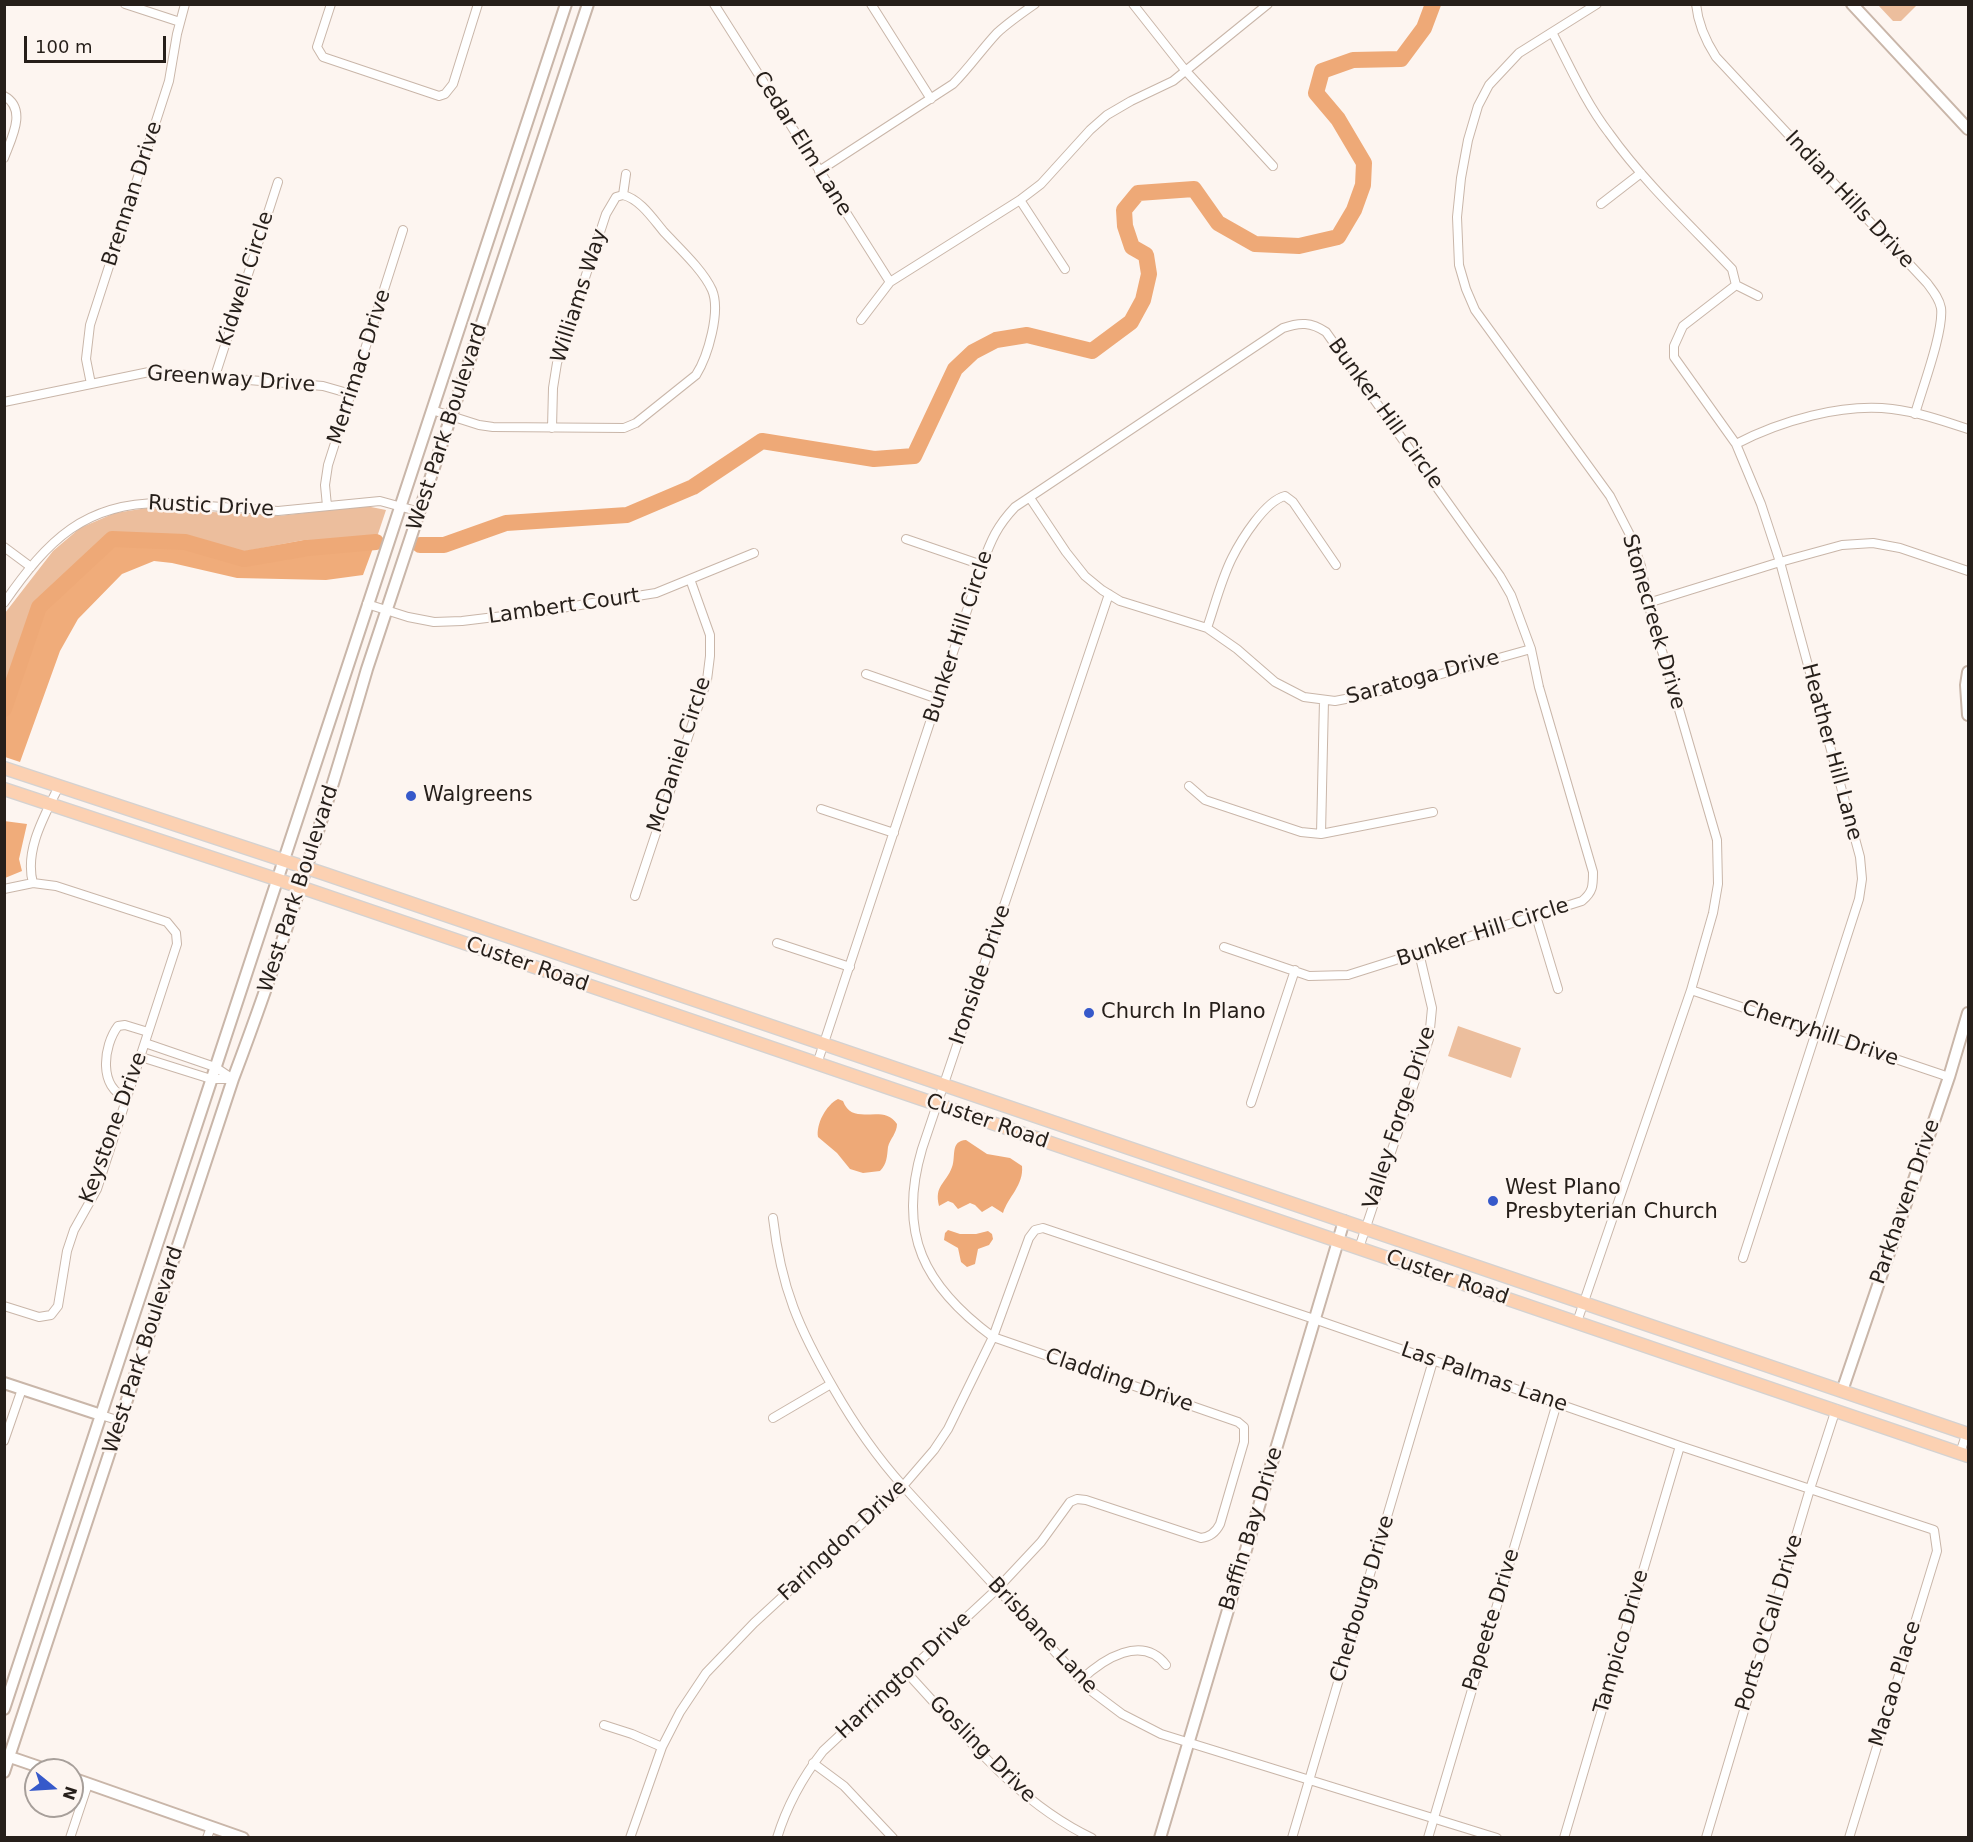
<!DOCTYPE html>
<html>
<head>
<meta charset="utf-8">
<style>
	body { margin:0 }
	#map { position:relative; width:1973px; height:1842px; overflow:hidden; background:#fdf5f0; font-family:"DejaVu Sans",sans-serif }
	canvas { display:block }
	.frame { position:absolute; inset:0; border:6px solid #261f1a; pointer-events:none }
	.north { position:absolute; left:24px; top:1758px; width:60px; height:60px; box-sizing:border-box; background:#fdf5f0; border:2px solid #a79f9a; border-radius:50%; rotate:108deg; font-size:16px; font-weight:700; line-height:24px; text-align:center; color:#261f1a }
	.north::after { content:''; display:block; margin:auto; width:21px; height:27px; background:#3659ca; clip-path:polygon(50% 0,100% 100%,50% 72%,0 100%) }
	.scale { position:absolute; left:24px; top:36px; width:142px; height:27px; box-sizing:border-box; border:3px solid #261f1a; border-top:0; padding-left:8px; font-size:18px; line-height:21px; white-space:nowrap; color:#261f1a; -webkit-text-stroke:4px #fdf5f0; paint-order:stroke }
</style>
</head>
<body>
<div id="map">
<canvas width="1973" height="1842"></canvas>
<div class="frame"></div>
<div class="north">N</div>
<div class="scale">100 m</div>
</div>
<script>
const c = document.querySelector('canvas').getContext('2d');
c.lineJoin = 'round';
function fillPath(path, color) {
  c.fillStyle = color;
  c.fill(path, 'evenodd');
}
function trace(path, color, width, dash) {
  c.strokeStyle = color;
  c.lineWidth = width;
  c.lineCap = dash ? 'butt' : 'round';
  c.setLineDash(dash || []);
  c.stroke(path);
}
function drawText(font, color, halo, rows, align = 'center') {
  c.font = font + ' "DejaVu Sans",sans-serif';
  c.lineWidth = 5;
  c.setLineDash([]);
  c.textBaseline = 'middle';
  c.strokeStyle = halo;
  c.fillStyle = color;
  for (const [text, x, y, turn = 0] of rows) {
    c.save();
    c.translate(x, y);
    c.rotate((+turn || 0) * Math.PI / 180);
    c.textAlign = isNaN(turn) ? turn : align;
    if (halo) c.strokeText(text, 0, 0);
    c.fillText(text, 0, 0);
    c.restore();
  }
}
const green = new Path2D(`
	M 1878,5 L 1917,5 L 1901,21 L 1893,21 Z
	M 366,506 L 386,510 L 376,540 L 304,540 L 241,552 L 194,539 L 38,606 L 5,706 L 5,613 L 53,551 L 80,528 L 115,513 L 147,508 L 278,516 Z
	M 1458,1026 L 1521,1048 L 1511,1078 L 1448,1056 Z`);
const forest = new Path2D(`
	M 111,538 L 194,539 L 241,552 L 304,540 L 376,540 L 363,575 L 326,580 L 237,578 L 172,563 L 154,561 L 122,574 L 78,619 L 60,651 L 20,762 L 5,757 L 5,706 L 38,606 Z
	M 4,821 L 27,824 L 19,859 L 22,871 L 5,878 Z`);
const water = new Path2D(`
	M 838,1099 L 843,1101 C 853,1128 883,1102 897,1124 C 897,1133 890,1139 888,1147 C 887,1156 887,1164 880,1171 L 863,1173 L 850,1169 L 837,1153 L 818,1137 C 816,1124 826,1105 838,1099 Z
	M 966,1140 L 987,1154 L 1010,1158 L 1022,1166 C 1024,1185 1008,1197 1003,1213 L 992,1206 L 982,1212 L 975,1205 L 970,1203 L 958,1209 L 953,1203 L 948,1201 L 939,1206 C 934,1185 946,1184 952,1167 C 956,1156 950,1141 966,1140 Z
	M 948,1230 L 960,1234 L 976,1234 L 988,1231 L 992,1234 L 993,1239 L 989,1245 L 978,1249 L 975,1264 L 967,1267 L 961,1262 L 958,1248 L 944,1240 L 945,1233 Z`);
const river = new Path2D(`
	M 420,545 L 444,545 L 506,523 L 627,515 L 693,487 L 762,441 L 874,459 L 914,456 L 955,369 L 973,352 L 996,340 L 1027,335 L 1092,351 L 1131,322 L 1143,300 L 1149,274 L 1146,255 L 1132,247 L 1125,226 L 1124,210 L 1138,193 L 1194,189 L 1218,223 L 1255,244 L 1299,246 L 1338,237 L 1354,210 L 1363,185 L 1364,163 L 1338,119 L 1316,93 L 1322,71 L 1353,60 L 1401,59 L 1424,28 L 1433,4
	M 4,709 L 39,607 L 112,539 L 185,542 L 244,559 L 308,548 L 376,542`);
const street = new Path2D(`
	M 125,4 L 180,22
	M 331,4 L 317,47 L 323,57 L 439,96 L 445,94 L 453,84 L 478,4
	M 714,4 L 890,282
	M 871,4 L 931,99
	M 1133,4 L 1185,70 L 1273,166
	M 1696,4 C 1698,24 1705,40 1716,57 L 1927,283 C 1933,291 1939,298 1941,308 C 1944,331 1922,389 1915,414
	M 1553,34 C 1570,67 1586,103 1609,133 C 1644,182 1690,225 1732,269 L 1736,285 L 1758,296
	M 4,96 C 28,109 11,139 4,158
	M 819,171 L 953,84 C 969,68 982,49 997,33 C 1009,22 1022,13 1035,4
	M 623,195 L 626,174
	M 1020,200 L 1065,269
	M 1601,204 L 1641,173
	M 1736,285 L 1683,326 L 1674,346 L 1674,357 L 1736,444 L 1761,504 L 1780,562 L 1860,857 L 1862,879 L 1859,899 L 1743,1258
	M 861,320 L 890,282 L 1020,200 L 1041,184 L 1090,130 L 1107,115 L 1131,101 L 1173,81 L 1268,4
	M 215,376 L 278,182
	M 91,384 L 86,359 L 90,325 L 169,81 L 177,34 L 185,4
	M 4,402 L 149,372 L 323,386 L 351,394
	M 432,410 L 479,425 L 493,427 L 624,428 L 636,423 L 696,375 C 708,356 721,311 712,290 C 703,270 679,248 664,232 C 653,219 640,199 623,195
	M 552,428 L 553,388 L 557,363 L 606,214 L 616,197 L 623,195
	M 1736,444 C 1780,421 1842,403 1892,409 C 1918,412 1944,421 1968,429
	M 1030,498 L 1066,552 L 1085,576 L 1102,590 L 1120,601 L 1207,628 L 1237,649 L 1275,682 L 1304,697 L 1335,701 L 1366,695 L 1531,649
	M 327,506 L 325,485 L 328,465 L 403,230
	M 906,539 L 982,565
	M 4,547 L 31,567
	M 4,603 C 47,541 85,501 166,503 L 278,511 L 380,501 L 420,512
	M 1648,603 L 1780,562 L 1842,545 L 1873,543 L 1900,548 L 1968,571
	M 367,604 L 408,617 L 434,622 L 462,621 L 536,612 L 656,593 L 754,553
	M 1207,628 C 1215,605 1221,580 1232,558 C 1241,540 1265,501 1285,496 L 1293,502 L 1336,565
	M 866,674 L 938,699
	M 1189,786 L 1205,800 L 1301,832 L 1321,834 L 1433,812
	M 821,809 L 894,833
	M 1321,834 L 1324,700
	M 33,883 C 24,850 45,815 59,786
	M 4,889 L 33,883 L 56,886 L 167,922 L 176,933 L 177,944 L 97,1189 L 74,1230 L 67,1251 L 58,1306 L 51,1315 L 39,1317 L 4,1306
	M 635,896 L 707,680 L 710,656 L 710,635 L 690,579
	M 1536,916 L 1558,989
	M 777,943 L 850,967
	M 1691,990 L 1949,1077
	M 145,1043 L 215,1067 L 233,1079
	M 141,1057 L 211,1079 L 233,1079
	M 817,1064 L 982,565 C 991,540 997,526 1015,507 L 1283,328 C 1300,322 1311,322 1326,332 L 1500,576 L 1511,595 L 1531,649 L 1539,687 L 1593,872 C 1593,886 1593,892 1582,901 L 1348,975 L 1309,976 L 1224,947
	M 127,1098 C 98,1088 103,1046 118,1026 L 125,1025 L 148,1032
	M 1251,1103 L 1295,970
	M 773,1218 C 781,1288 799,1329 834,1389 C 854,1424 876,1456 903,1486 L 1090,1690 L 1122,1714 L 1161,1734 L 1497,1838
	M 1359,1248 L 1429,1039 L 1432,1008 L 1419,953
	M 1577,1322 L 1691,990 L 1713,913 L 1718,884 L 1717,840 L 1648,603 L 1641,566 L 1629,533 L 1610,496 L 1475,310 L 1466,289 L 1459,265 L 1457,217 L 1461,178 L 1468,140 L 1478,106 L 1489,85 L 1519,53 L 1597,4
	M 101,1415 L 120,1421
	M 773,1418 L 831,1384
	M 4,1441 L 22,1389
	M 1960,1453 L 1967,1432
	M 908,1674 C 964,1734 1016,1802 1092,1838
	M 1081,1680 C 1103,1659 1142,1634 1166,1665
	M 604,1725 L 632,1734 L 662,1747
	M 813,1763 L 844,1786 L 893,1838
	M 70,1838 L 88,1784
	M 207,1838 L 211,1827
	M 630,1838 L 662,1747 L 680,1712 L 706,1673 L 754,1623 L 903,1486 L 934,1450 L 948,1429 L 993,1337 L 1029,1238 L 1035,1230 L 1043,1228 L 1314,1319 L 1680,1446 L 1934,1530 L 1937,1551 L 1849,1838
	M 777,1838 C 787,1805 802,1778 823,1751 L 997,1589 L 1041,1542 L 1070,1502 L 1077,1499 L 1086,1500 L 1201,1538 C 1210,1537 1216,1532 1220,1524 L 1244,1442 L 1244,1427 L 1238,1422 L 993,1337 C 924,1286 897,1234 922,1149 L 1109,594
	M 1292,1838 L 1433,1361
	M 1428,1838 L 1557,1403
	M 1564,1838 L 1680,1446
	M 1706,1838 L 1810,1489 L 1836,1409`);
const secondary = new Path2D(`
	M 1852,4 L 1968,129
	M 1968,672 L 1966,685 L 1968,715
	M 4,1383 L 101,1415
	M 1842,1391 L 1949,1077 L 1968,1013
	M 4,1709 L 566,4
	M 10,1757 L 48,1770
	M 4,1772 L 233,1079 C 284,944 327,807 367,669 L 588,4
	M 72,1778 L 243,1838
	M 1160,1838 L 1344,1221`);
const primary = new Path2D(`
	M 4,768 L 325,874 L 1968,1434
	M 4,789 L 300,887 L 1968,1456`);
const markers = [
	[411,796,6,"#3659ca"],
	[1089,1013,6,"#3659ca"],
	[1493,1201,6,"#3659ca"]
];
const streetNames = [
	["Cedar Elm Lane",802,144,58],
	["Brennan Drive",133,194,-72],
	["Indian Hills Drive",1849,200,47],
	["Kidwell Circle",246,279,-72],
	["Williams Way",580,296,-72],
	["Merrimac Drive",360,367,-72],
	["Greenway Drive",231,380,4],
	["Bunker Hill Circle",1385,414,54],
	["West Park Boulevard",448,427,-72],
	["Rustic Drive",211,507,3],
	["Lambert Court",564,607,-8],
	["Stonecreek Drive",1653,622,74],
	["Bunker Hill Circle",959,637,-72],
	["Saratoga Drive",1423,678,-15],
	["Heather Hill Lane",1831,752,75],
	["McDaniel Circle",680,755,-72],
	["West Park Boulevard",299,889,-72],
	["Bunker Hill Circle",1483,933,-18],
	["Custer Road",527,965,19],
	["Ironside Drive",981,975,-71],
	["Cherryhill Drive",1820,1034,19],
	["Valley Forge Drive",1400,1118,-72],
	["Custer Road",987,1122,19],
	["Keystone Drive",114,1128,-70],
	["Parkhaven Drive",1906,1202,-71],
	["Custer Road",1447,1278,19],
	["West Park Boulevard",144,1350,-72],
	["Las Palmas Lane",1484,1378,19],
	["Cladding Drive",1119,1381,19],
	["Baffin Bay Drive",1252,1529,-73],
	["Faringdon Drive",843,1541,-43],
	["Cherbourg Drive",1363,1599,-73],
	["Papeete Drive",1492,1620,-73],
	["Ports O'Call Drive",1770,1623,-73],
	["Brisbane Lane",1042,1636,47],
	["Tampico Drive",1622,1642,-74],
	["Harrington Drive",904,1676,-43],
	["Macao Place",1896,1684,-73],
	["Gosling Drive",982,1750,45]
];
const poiNames = [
	["Walgreens",423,796],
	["Church In Plano",1101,1013],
	["West Plano",1505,1189],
	["Presbyterian Church",1505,1213]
];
fillPath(green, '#ecbe9d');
fillPath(forest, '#f0ac7a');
fillPath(water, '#eea977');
trace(river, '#eea977', 16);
trace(street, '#c9b6a9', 10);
trace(secondary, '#c9b6a9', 14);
trace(primary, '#d4d2d1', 15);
trace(street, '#fff', 8);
trace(secondary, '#fff', 10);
trace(primary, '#fcd1b2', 12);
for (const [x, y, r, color] of markers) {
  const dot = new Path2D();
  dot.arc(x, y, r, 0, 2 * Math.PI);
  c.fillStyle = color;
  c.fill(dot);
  trace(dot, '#fdf5f0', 2);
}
drawText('21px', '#261f1a', '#fdf5f0', streetNames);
drawText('21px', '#261f1a', '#fdf5f0', poiNames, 'left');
</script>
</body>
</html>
